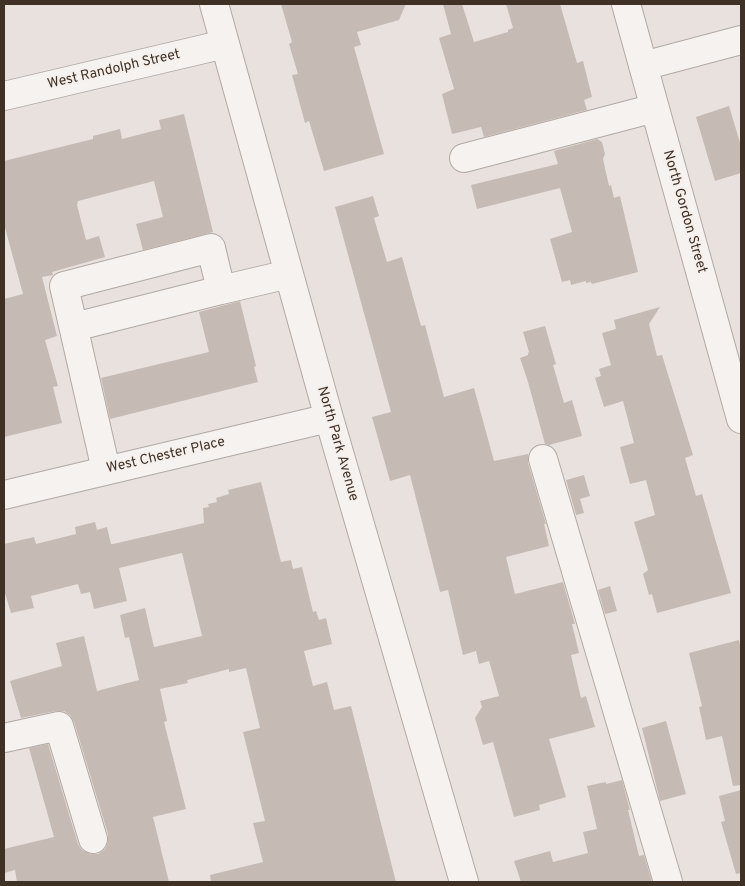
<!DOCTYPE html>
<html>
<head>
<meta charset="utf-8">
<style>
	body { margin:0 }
	#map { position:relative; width:745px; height:886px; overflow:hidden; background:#e8e1dd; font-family:Overpass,sans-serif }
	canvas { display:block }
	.frame { position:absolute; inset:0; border:5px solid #3f3126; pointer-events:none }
</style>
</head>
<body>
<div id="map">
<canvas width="745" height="886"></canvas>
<div class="frame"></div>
</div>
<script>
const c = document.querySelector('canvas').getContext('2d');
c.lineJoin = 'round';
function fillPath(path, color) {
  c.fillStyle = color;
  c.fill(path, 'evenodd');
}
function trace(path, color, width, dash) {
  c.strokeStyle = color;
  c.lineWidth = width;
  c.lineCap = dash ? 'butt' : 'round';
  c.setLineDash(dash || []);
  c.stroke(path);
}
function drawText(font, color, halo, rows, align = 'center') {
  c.font = font + ' Overpass,sans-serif';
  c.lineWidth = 4;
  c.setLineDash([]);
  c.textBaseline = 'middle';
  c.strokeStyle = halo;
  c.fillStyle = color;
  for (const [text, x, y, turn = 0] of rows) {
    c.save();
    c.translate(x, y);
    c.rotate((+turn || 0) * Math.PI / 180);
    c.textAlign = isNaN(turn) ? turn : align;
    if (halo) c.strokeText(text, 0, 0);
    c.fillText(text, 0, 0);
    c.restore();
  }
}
const building = new Path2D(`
	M 281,4 L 406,4 L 399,20 L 357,32 L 361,45 L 354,47 L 384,154 L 324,171 L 309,121 L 305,123 L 292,75 L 298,74 L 289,44 L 292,42 Z
	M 443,4 L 462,4 L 474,42 L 508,32 L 508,30 L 513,28 L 506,4 L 560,4 L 577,63 L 583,61 L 592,97 L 584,100 L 587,110 L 484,137 L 481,127 L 452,134 L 442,94 L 454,89 L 439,38 L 451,34 Z
	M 729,106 L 741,146 L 741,173 L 715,181 L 696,117 Z
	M 184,114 L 213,232 L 143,250 L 136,224 L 163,217 L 154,181 L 78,201 L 77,205 L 86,240 L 99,236 L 105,257 L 52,272 L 53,275 L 42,277 L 57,336 L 45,340 L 58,386 L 53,387 L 62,423 L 4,437 L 4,299 L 23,294 L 4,224 L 4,161 L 93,139 L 93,136 L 120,129 L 122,139 L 161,129 L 159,120 Z
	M 597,139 L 602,142 L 605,154 L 603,159 L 609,186 L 611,185 L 614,198 L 620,196 L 638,272 L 592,284 L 591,282 L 586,283 L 586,281 L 571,285 L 570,280 L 562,282 L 550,239 L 572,232 L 560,188 L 477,209 L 471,185 L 558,164 L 554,151 Z
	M 373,196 L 379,216 L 374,218 L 387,262 L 402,257 L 421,326 L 425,325 L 444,397 L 474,388 L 494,461 L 528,454 L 528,463 L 546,524 L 544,524 L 549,546 L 506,557 L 515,594 L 563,582 L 575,624 L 572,624 L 579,653 L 571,655 L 581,698 L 586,696 L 595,727 L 549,739 L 566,797 L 539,805 L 540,810 L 514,817 L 493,742 L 483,745 L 475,718 L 482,707 L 480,701 L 499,696 L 489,661 L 479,664 L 476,651 L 463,655 L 448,590 L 440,592 L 410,475 L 390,481 L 372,417 L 391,412 L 335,207 Z
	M 240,301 L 256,366 L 254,367 L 258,382 L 110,419 L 101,378 L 209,352 L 199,312 Z
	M 660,307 L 649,324 L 657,356 L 662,355 L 693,455 L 685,458 L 696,496 L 702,494 L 731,593 L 657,613 L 652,594 L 649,595 L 643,574 L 648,570 L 634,522 L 655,515 L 646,480 L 630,484 L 620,447 L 634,443 L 623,401 L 604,407 L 595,378 L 601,376 L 599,369 L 611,365 L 602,333 L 616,329 L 614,320 Z
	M 545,326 L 556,364 L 553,365 L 564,403 L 572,400 L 582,436 L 549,445 L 545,444 L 528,382 L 520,358 L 528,355 L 528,353 L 529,352 L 523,332 Z
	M 584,475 L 590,496 L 580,499 L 584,513 L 576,515 L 566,480 Z
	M 261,482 L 281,562 L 291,560 L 293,569 L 302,567 L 313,612 L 316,611 L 319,620 L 326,618 L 332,644 L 304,651 L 313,686 L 327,682 L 334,710 L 351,706 L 396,882 L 211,882 L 210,875 L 263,862 L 253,823 L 265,821 L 243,732 L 260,728 L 246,668 L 229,672 L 229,669 L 187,680 L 188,683 L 160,689 L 167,721 L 164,722 L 186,809 L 153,817 L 169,882 L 17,882 L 15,870 L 4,873 L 4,849 L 54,837 L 29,748 L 48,744 L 78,844 L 82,850 L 90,854 L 98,854 L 105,849 L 108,842 L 108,834 L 74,722 L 70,715 L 64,711 L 56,711 L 21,718 L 10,681 L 62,666 L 56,643 L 84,636 L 97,691 L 139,680 L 129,637 L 125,638 L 120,615 L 145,608 L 154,647 L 202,636 L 182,553 L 119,568 L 127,601 L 94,609 L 90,592 L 81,594 L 78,584 L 31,596 L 34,608 L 11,613 L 4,590 L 4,544 L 34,537 L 36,544 L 76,534 L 75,527 L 95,522 L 97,530 L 107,527 L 111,544 L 113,544 L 204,523 L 203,508 L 209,507 L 208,504 L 217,502 L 216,498 L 229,494 L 228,490 Z
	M 610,586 L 617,611 L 605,614 L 598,590 Z
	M 739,640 L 741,650 L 741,785 L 733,786 L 722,736 L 706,740 L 699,707 L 702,706 L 689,653 Z
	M 666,721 L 686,794 L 660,801 L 642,728 Z
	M 622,780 L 630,810 L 628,810 L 639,856 L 644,855 L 652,882 L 521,882 L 514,861 L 550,851 L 553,862 L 588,853 L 583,832 L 597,829 L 587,786 L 606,782 L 606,784 Z
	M 741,790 L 741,873 L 736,874 L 721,822 L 725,821 L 719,796 Z`);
const minor = new Path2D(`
	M 214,4 L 329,418 L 464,882
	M 626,4 L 741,419
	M 643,66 L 741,40
	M 4,96 L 225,44
	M 464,158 L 655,108
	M 221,290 L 289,274
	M 74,327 L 221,290 L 211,248 L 64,286 L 106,470
	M 543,459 L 668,882
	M 4,495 L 329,418
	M 4,738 L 59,726 L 93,839`);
const streetNames = [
	["West Randolph Street",114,70,-13],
	["North Gordon Street",684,212,74],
	["North Park Avenue",337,444,74],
	["West Chester Place",166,456,-13]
];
fillPath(building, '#c5bbb4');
trace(minor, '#b2a9a2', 30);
trace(minor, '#f6f2f0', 28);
drawText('14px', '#3f3126', '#f5f0ec', streetNames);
</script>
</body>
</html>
